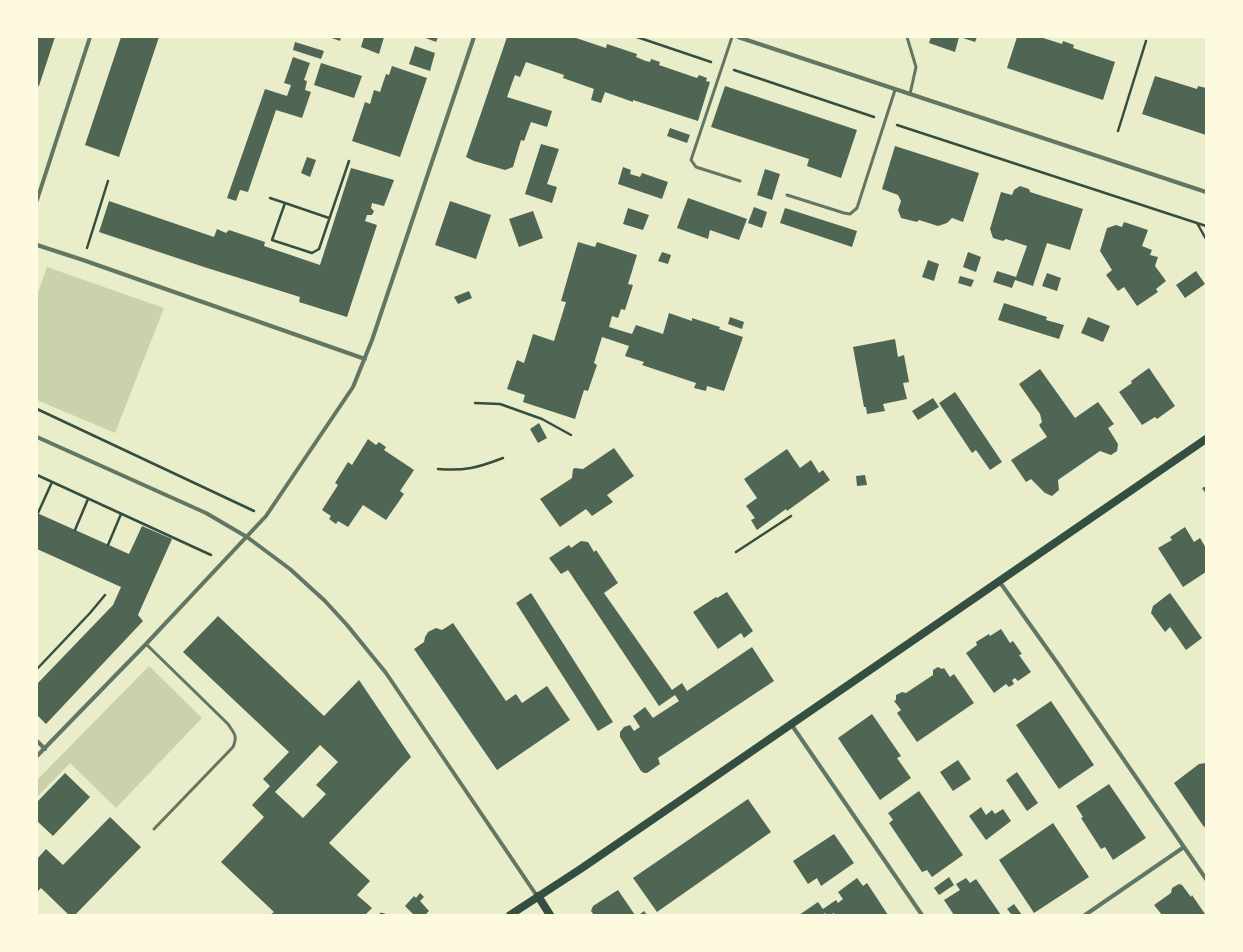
<!DOCTYPE html>
<html>
<head>
<meta charset="utf-8">
<style>
	body { margin:0 }
	#map { position:relative; width:1243px; height:952px; overflow:hidden; background:#e9edc9; font-family:Figtree,sans-serif }
	canvas { display:block }
	.frame { position:absolute; inset:0; border:38px solid #fefae0; pointer-events:none }
</style>
</head>
<body>
<div id="map">
<canvas width="1243" height="952"></canvas>
<div class="frame"></div>
</div>
<script>
const c = document.querySelector('canvas').getContext('2d');
c.lineJoin = 'round';
function fillPath(path, color) {
  c.fillStyle = color;
  c.fill(path, 'evenodd');
}
function trace(path, color, width, dash) {
  c.strokeStyle = color;
  c.lineWidth = width;
  c.lineCap = dash ? 'butt' : 'round';
  c.setLineDash(dash || []);
  c.stroke(path);
}
const green = new Path2D(`
	M 47,267 L 164,308 L 115,433 L 37,400 L 37,295 Z
	M 149,666 L 202,718 L 116,808 L 70,763 L 37,797 L 37,780 Z`);
const building = new Path2D(`
	M 37,37 L 55,37 L 39,86 L 37,85 Z
	M 121,37 L 159,37 L 119,157 L 85,145 Z
	M 329,37 L 341,37 L 340,41 Z
	M 364,37 L 384,37 L 379,54 L 361,47 Z
	M 423,37 L 438,37 L 436,42 Z
	M 507,37 L 573,37 L 606,48 L 607,44 L 637,54 L 636,57 L 646,61 L 650,62 L 651,59 L 660,62 L 659,65 L 697,78 L 699,75 L 707,78 L 706,81 L 710,82 L 698,121 L 633,100 L 633,102 L 605,92 L 601,103 L 591,100 L 594,89 L 563,78 L 564,75 L 526,62 L 520,77 L 515,75 L 507,97 L 552,111 L 547,127 L 531,122 L 524,141 L 521,140 L 513,167 L 505,170 L 474,161 L 466,157 Z
	M 931,37 L 959,37 L 955,52 L 929,43 Z
	M 960,37 L 977,37 L 975,42 Z
	M 1017,37 L 1040,37 L 1062,44 L 1063,41 L 1074,45 L 1073,48 L 1115,62 L 1103,100 L 1007,68 Z
	M 295,42 L 324,51 L 321,59 L 293,50 Z
	M 415,46 L 435,53 L 430,71 L 409,64 Z
	M 293,57 L 310,63 L 304,80 L 307,81 L 305,90 L 311,92 L 302,118 L 276,110 L 248,192 L 240,190 L 236,201 L 227,198 L 265,89 L 287,96 L 291,85 L 284,83 Z
	M 321,63 L 362,76 L 354,98 L 314,85 Z
	M 392,66 L 427,78 L 400,157 L 352,141 L 365,102 L 370,104 L 374,90 L 380,92 L 386,74 L 389,75 Z
	M 1155,76 L 1197,89 L 1198,86 L 1206,88 L 1206,135 L 1142,114 Z
	M 725,86 L 857,130 L 841,178 L 807,166 L 809,159 L 711,127 Z
	M 670,128 L 690,135 L 687,143 L 667,136 Z
	M 541,144 L 559,149 L 547,184 L 557,187 L 552,203 L 525,194 Z
	M 895,146 L 979,173 L 963,222 L 952,218 L 947,223 L 938,226 L 919,220 L 917,222 L 901,218 L 898,210 L 901,201 L 898,195 L 882,189 Z
	M 307,157 L 316,160 L 310,177 L 301,173 Z
	M 623,167 L 631,170 L 630,174 L 640,177 L 642,173 L 668,182 L 662,199 L 618,184 Z
	M 351,168 L 394,180 L 384,206 L 372,203 L 371,208 L 374,211 L 372,215 L 367,215 L 365,221 L 377,225 L 347,317 L 299,302 L 300,297 L 204,267 L 99,232 L 109,201 L 214,237 L 217,229 L 226,233 L 229,230 L 265,242 L 264,246 L 320,265 Z
	M 765,169 L 780,174 L 772,200 L 757,195 Z
	M 1020,186 L 1029,189 L 1030,192 L 1083,209 L 1070,250 L 1047,243 L 1033,286 L 1015,280 L 1012,288 L 993,282 L 997,271 L 1016,277 L 1027,246 L 1006,239 L 1003,241 L 993,238 L 990,229 L 1001,192 L 1012,195 L 1014,190 Z
	M 688,198 L 747,219 L 739,240 L 710,230 L 708,239 L 677,228 Z
	M 450,201 L 491,215 L 476,259 L 435,245 Z
	M 754,207 L 767,212 L 762,228 L 748,223 Z
	M 628,208 L 649,215 L 643,230 L 623,224 Z
	M 785,208 L 857,231 L 852,247 L 780,223 Z
	M 533,211 L 543,238 L 519,247 L 509,219 Z
	M 1124,222 L 1148,230 L 1142,246 L 1152,250 L 1150,255 L 1158,257 L 1155,266 L 1166,281 L 1156,289 L 1158,292 L 1137,306 L 1124,287 L 1118,291 L 1106,275 L 1112,270 L 1100,251 L 1107,228 L 1116,225 L 1122,227 Z
	M 578,242 L 595,247 L 597,242 L 637,255 L 628,284 L 633,285 L 625,310 L 621,309 L 618,318 L 612,316 L 609,327 L 632,334 L 636,325 L 663,334 L 669,313 L 692,321 L 692,318 L 720,327 L 719,329 L 743,337 L 724,391 L 707,386 L 706,391 L 694,388 L 696,383 L 642,365 L 644,362 L 625,356 L 629,346 L 602,337 L 594,363 L 597,365 L 588,391 L 584,390 L 575,419 L 523,402 L 525,395 L 507,389 L 517,360 L 524,363 L 533,334 L 554,341 L 566,302 L 561,301 Z
	M 662,252 L 671,255 L 668,264 L 658,261 Z
	M 968,252 L 981,257 L 976,272 L 963,267 Z
	M 928,260 L 939,264 L 934,281 L 922,277 Z
	M 1196,271 L 1205,284 L 1185,298 L 1176,285 Z
	M 1047,273 L 1061,278 L 1057,291 L 1042,286 Z
	M 960,276 L 974,280 L 971,287 L 958,283 Z
	M 469,291 L 472,298 L 458,304 L 454,297 Z
	M 1004,303 L 1047,317 L 1046,320 L 1064,325 L 1059,339 L 998,320 Z
	M 730,317 L 744,322 L 742,329 L 728,324 Z
	M 1088,317 L 1110,326 L 1103,342 L 1081,333 Z
	M 895,339 L 898,357 L 904,355 L 909,382 L 903,383 L 907,399 L 883,404 L 885,411 L 867,414 L 866,407 L 864,407 L 853,347 Z
	M 1149,368 L 1175,406 L 1157,419 L 1155,417 L 1142,425 L 1119,392 L 1132,383 L 1131,381 Z
	M 1040,369 L 1075,418 L 1098,402 L 1114,424 L 1108,428 L 1118,444 L 1117,451 L 1111,455 L 1100,451 L 1058,480 L 1059,490 L 1052,496 L 1045,493 L 1031,479 L 1026,482 L 1011,460 L 1047,437 L 1039,425 L 1042,422 L 1040,414 L 1019,384 Z
	M 955,392 L 1002,462 L 990,470 L 976,450 L 972,453 L 939,403 Z
	M 933,398 L 939,407 L 918,420 L 912,411 Z
	M 539,423 L 547,438 L 538,443 L 530,429 Z
	M 368,439 L 376,445 L 379,442 L 386,447 L 384,450 L 414,470 L 400,491 L 404,494 L 386,520 L 363,505 L 348,527 L 338,521 L 336,524 L 329,519 L 331,516 L 322,510 L 338,485 L 335,483 L 348,462 L 352,465 Z
	M 614,448 L 634,476 L 607,495 L 613,502 L 592,516 L 586,509 L 560,527 L 540,499 L 572,478 L 573,469 L 575,468 L 583,469 Z
	M 787,449 L 800,468 L 811,460 L 819,473 L 823,470 L 830,480 L 787,511 L 786,509 L 757,530 L 751,520 L 755,518 L 746,506 L 757,498 L 744,479 Z
	M 865,475 L 867,485 L 857,486 L 856,476 Z
	M 1206,486 L 1206,494 L 1202,488 Z
	M 37,513 L 129,554 L 142,526 L 172,539 L 138,615 L 143,621 L 46,724 L 37,715 L 37,684 L 113,605 L 121,587 L 37,549 Z
	M 1185,527 L 1194,542 L 1200,538 L 1206,548 L 1206,572 L 1183,587 L 1158,548 L 1172,540 L 1170,537 Z
	M 581,541 L 588,542 L 594,552 L 596,550 L 618,583 L 604,593 L 672,690 L 682,683 L 687,691 L 752,647 L 774,681 L 658,758 L 660,764 L 647,773 L 644,773 L 641,771 L 620,737 L 620,732 L 624,727 L 630,725 L 634,731 L 640,727 L 633,716 L 645,707 L 653,718 L 679,701 L 675,695 L 659,706 L 568,570 L 561,574 L 549,558 L 569,545 L 571,548 Z
	M 727,592 L 753,631 L 744,638 L 741,633 L 718,649 L 693,612 L 716,597 L 717,598 Z
	M 531,593 L 613,722 L 598,731 L 516,603 Z
	M 1170,593 L 1202,638 L 1186,650 L 1170,627 L 1165,632 L 1151,613 L 1153,606 Z
	M 218,616 L 324,716 L 359,680 L 411,757 L 329,843 L 370,881 L 357,895 L 372,908 L 365,915 L 270,915 L 274,912 L 221,862 L 264,817 L 252,805 L 270,786 L 263,779 L 289,752 L 183,652 ZM 320,745 L 338,762 L 316,785 L 326,794 L 303,818 L 275,792 Z
	M 453,623 L 506,701 L 516,694 L 522,703 L 547,686 L 570,720 L 497,770 L 414,649 L 424,642 L 425,637 L 428,632 L 436,628 L 442,630 Z
	M 1001,629 L 1010,643 L 1013,641 L 1022,654 L 1019,655 L 1031,672 L 1018,681 L 1015,678 L 1012,680 L 1014,684 L 1009,687 L 1006,684 L 994,693 L 966,653 L 977,645 L 976,642 L 989,634 L 990,636 Z
	M 938,667 L 942,669 L 944,668 L 950,677 L 954,674 L 974,703 L 917,742 L 897,713 L 901,710 L 894,701 L 896,700 L 896,695 L 902,692 L 906,693 L 933,675 L 933,670 Z
	M 1051,701 L 1094,765 L 1059,789 L 1016,725 Z
	M 872,714 L 901,756 L 897,758 L 911,778 L 880,800 L 838,738 Z
	M 958,760 L 971,779 L 953,791 L 940,772 Z
	M 1206,763 L 1206,826 L 1204,827 L 1174,783 L 1199,764 Z
	M 1017,772 L 1038,803 L 1027,811 L 1006,780 Z
	M 65,773 L 90,797 L 53,836 L 37,821 L 37,802 Z
	M 1109,784 L 1146,838 L 1113,860 L 1105,847 L 1101,849 L 1081,818 L 1083,817 L 1076,806 Z
	M 919,791 L 963,855 L 932,877 L 927,870 L 922,872 L 889,823 L 893,820 L 888,813 Z
	M 748,799 L 771,832 L 657,912 L 633,878 Z
	M 981,807 L 986,815 L 992,810 L 995,814 L 1003,809 L 1011,821 L 986,840 L 969,816 Z
	M 110,817 L 141,847 L 75,915 L 69,915 L 41,888 L 37,892 L 37,859 L 46,849 L 63,865 Z
	M 1053,823 L 1089,877 L 1034,913 L 999,860 Z
	M 834,834 L 854,863 L 821,886 L 817,878 L 808,884 L 793,861 Z
	M 949,877 L 954,885 L 939,895 L 934,888 Z
	M 857,878 L 863,886 L 867,883 L 888,915 L 835,915 L 834,913 L 830,915 L 827,915 L 825,913 L 822,915 L 799,915 L 818,902 L 823,909 L 836,900 L 838,903 L 843,899 L 838,892 Z
	M 966,878 L 970,883 L 976,879 L 1001,915 L 954,915 L 944,900 L 960,890 L 956,884 Z
	M 1179,884 L 1182,885 L 1191,897 L 1192,895 L 1205,914 L 1203,915 L 1162,915 L 1154,905 L 1171,893 L 1172,888 Z
	M 618,890 L 635,915 L 594,915 L 591,911 L 593,906 Z
	M 420,893 L 424,897 L 420,901 L 429,911 L 425,915 L 414,915 L 405,906 L 414,896 L 416,898 Z
	M 1014,904 L 1022,915 L 1012,915 L 1007,909 Z
	M 644,911 L 647,915 L 639,915 Z`);
const path = new Path2D(`
	M 637,37 L 711,62
	M 734,70 L 874,117
	M 897,125 L 1206,226
	M 1118,131 L 1146,41
	M 270,198 L 285,203 L 272,240 L 312,253 L 319,249 L 349,161
	M 285,203 L 329,218
	M 1197,223 L 1206,239
	M 87,248 L 108,181
	M 475,403 L 500,404 L 542,419 L 571,435
	M 37,409 L 254,511
	M 438,469 C 465,471 477,468 503,458
	M 37,475 L 211,555
	M 38,513 L 52,482
	M 75,530 L 88,499
	M 108,545 L 121,514
	M 736,552 L 791,516
	M 37,669 L 90,613 L 105,595
	M 381,914 L 385,915`);
const service = new Path2D(`
	M 732,37 L 691,160 L 696,167 L 740,181
	M 907,37 L 916,67 L 910,94
	M 787,195 L 844,213 L 850,214 L 857,208 L 895,90
	M 146,644 L 228,724 C 234,733 238,736 233,747 L 154,829`);
const minor = new Path2D(`
	M 738,37 L 1206,192
	M 37,200 L 90,37
	M 37,245 L 83,260 L 365,359
	M 37,437 L 206,513 L 247,537 L 290,569 L 325,601 L 347,625 L 386,673 L 537,896
	M 999,581 L 1058,664 L 1206,879
	M 791,724 L 922,915
	M 37,741 L 45,749
	M 37,756 L 146,644 L 266,516 L 353,387 L 372,340 L 474,37
	M 1085,915 L 1184,847`);
const secondary = new Path2D(`
	M 538,896 L 550,915
	M 510,915 L 582,868 L 1206,439`);
fillPath(green, '#cad2ad');
fillPath(building, '#4f6655');
trace(path, '#344e41', 2.5);
trace(service, '#617663', 3);
trace(minor, '#617663', 4);
trace(secondary, '#344e41', 8);
</script>
</body>
</html>
